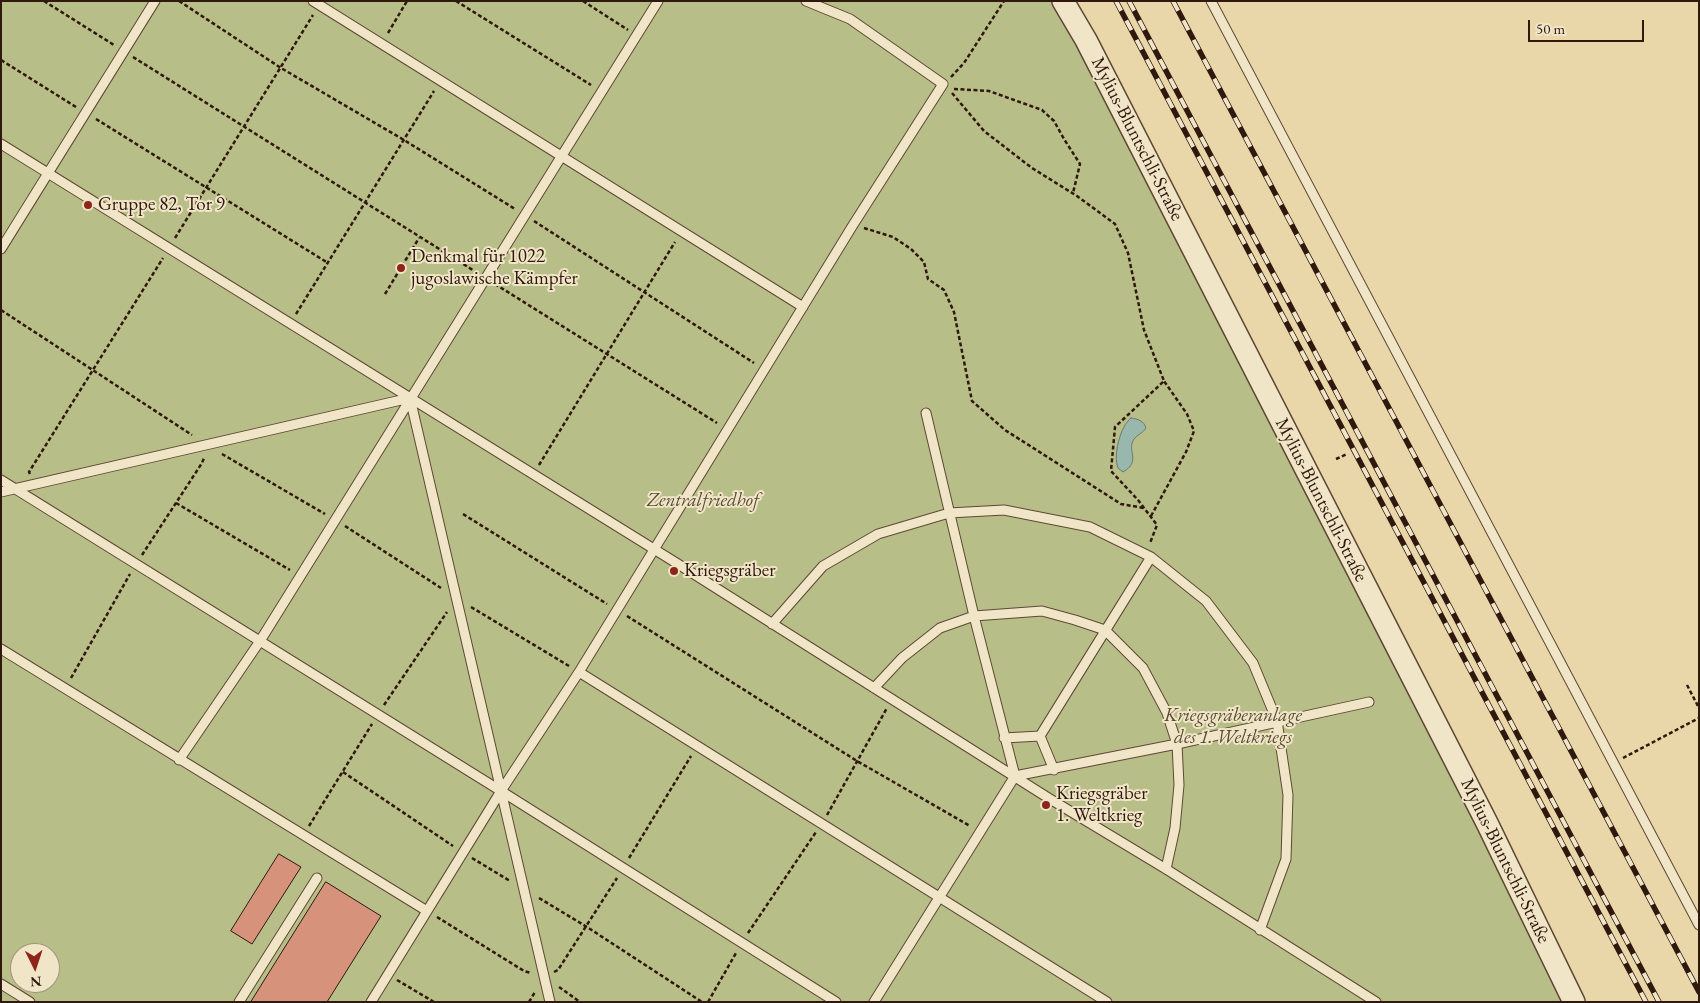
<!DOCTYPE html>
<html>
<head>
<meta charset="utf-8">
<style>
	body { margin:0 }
	#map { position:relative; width:1700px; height:1003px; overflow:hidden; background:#e9d7aa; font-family:"EB Garamond",serif }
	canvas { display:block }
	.frame { position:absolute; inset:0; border:2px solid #2f180e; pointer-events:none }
	.north { position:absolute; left:10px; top:943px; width:50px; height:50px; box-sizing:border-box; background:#f1e5c8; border:1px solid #a3937e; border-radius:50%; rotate:176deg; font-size:14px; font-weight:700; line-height:20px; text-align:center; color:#2f180e }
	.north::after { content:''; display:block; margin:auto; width:18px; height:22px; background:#8f2418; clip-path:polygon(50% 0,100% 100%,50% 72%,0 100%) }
	.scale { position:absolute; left:1528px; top:20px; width:116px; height:22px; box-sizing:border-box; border:2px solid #2f180e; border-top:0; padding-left:6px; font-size:15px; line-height:18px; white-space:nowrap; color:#2f180e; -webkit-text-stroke:4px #f1e5c8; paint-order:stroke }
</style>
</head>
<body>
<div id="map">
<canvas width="1700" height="1003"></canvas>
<div class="frame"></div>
<div class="north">N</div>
<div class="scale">50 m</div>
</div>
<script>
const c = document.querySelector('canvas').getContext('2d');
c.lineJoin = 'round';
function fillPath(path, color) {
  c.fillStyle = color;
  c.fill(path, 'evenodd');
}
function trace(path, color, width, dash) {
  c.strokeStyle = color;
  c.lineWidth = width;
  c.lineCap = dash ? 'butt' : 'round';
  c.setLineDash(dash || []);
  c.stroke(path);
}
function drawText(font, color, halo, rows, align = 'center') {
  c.font = font + ' "EB Garamond",serif';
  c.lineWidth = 4;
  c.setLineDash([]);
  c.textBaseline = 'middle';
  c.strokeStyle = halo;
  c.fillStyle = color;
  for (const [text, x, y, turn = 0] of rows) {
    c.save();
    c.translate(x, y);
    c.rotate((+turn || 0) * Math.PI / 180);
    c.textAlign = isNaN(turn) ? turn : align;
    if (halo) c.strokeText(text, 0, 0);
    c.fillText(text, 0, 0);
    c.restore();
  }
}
const green = new Path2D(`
	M 1,1 L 1053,1 L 1080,44 L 1484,843 L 1565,1002 L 1,1002 ZM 20,953 L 50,953 L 50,983 L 20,983 Z`);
const water = new Path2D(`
	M 1131,418 C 1138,419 1144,421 1146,428 C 1143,433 1137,435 1134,439 C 1126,451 1142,461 1123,472 L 1118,468 C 1113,456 1120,426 1131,418 Z`);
const building = new Path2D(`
	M 279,854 L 301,867 L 252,944 L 231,931 Z
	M 326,882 L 381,916 L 327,1002 L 251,1002 Z`);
const path = new Path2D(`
	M 44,1 L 114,45
	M 179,1 L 281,68 L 404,140 L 515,209
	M 456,1 L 591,85
	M 583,1 L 628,30
	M 388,33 L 407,1
	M 133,57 L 476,272
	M 1,60 L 76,107
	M 951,77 L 964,63 L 1004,1
	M 954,89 L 989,91 L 1042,110 L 1054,121 L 1064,139 L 1080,164 L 1073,193
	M 952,93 L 984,131 L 1032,168 L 1077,196 L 1115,224 L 1128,253 L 1144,330 L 1164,381 L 1115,427 L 1111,471 L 1138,500 L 1157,525 L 1150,543
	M 96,119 L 328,263
	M 534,221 L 754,363
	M 864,228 L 893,237 L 911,249 L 924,262 L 928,279 L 944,290 L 954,312 L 972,401 L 1005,430 L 1121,504 L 1144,508
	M 175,238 L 313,15
	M 495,284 L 717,423
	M 385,294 L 419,238
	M 1,310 L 192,435
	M 296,314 L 434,91
	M 222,454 L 325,514
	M 1336,459 L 1347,454
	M 539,465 L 675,242
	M 30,474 L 29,472 L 163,258
	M 176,503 L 290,570
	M 463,514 L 607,604
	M 1151,516 L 1186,452 L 1194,431 L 1187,414 L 1164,381
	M 345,526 L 441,588
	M 142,555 L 202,463 L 204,458
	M 471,607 L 569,666
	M 627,616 L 857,761 L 970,826
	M 71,678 L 130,574
	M 1687,685 L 1699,708
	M 384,705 L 447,612
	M 1623,758 L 1699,718
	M 343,772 L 453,846
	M 827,815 L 887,708
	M 309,826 L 372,724
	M 472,858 L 510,881
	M 629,858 L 691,756
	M 539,898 L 587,927 L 702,1002
	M 437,917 L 524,971 L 531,973
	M 748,933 L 816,832
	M 554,972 L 558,970 L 617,878
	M 397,980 L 434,1002
	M 559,987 L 580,1002
	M 529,1002 L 535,992
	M 708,1002 L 736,953`);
const service = new Path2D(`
	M 313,1 L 803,307
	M 1211,1 L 1699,925
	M 1,144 L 678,564 L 1050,799 L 1166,869 L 1376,1002
	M 1,249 L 155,1
	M 1,480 L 501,791 L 836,1002
	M 1,492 L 410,398 L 550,1002
	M 772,624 L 823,566 L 878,534 L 949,513 L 1004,510 L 1090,527 L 1151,557 L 1206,601 L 1253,663 L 1277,721 L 1288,795 L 1286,859 L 1260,930
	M 1,649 L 427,911
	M 579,672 L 1107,1002
	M 874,688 L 902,658 L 940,628 L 974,616 L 1042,611 L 1075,620 L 1105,630 L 1143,668 L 1167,713 L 1177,744 L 1179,785 L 1175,828 L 1166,869
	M 1004,738 L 1040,736
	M 179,760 L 260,641 L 658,1
	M 1054,770 L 1040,736 L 1151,557
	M 1015,776 L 1177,744 L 1369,702
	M 1,984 L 30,1002
	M 239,1002 L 317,878
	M 371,1002 L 501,791 L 579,672 L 853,225 L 943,84 L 850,19 L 806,1
	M 874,1002 L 1015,776 L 974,616 L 926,413`);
const tertiary = new Path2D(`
	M 1063,1 L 1086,40 L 1487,823 L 1574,1002`);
const rail = new Path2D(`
	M 1116,1 L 1646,1002
	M 1129,1 L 1659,1002
	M 1173,1 L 1699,992`);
const markers = [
	[88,205,5,"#8f2418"],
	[401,268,5,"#8f2418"],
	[674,571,5,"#8f2418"],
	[1046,805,5,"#8f2418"]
];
const streetNames = [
	["Mylius-Bluntschli-Straße",1137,139,63],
	["Mylius-Bluntschli-Straße",1321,500,63],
	["Mylius-Bluntschli-Straße",1505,861,64]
];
const poiNames = [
	["Gruppe 82, Tor 9",98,205],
	["Denkmal für 1022",411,257],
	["jugoslawische Kämpfer",411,279],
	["Kriegsgräber",684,571],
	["Kriegsgräber",1056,794],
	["1. Weltkrieg",1056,816]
];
const parkNames = [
	["Zentralfriedhof",703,501],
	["Kriegsgräberanlage",1233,716],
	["des 1. Weltkriegs",1233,738]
];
fillPath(green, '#b8be87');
fillPath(water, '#98b8ae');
trace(water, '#6e786e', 1);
fillPath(building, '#d7927c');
trace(building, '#2f180e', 1);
trace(service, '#5e4835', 11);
trace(tertiary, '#5e4835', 24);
trace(path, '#2f180e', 2.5, [4, 2.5]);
trace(service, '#f1e5c8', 9);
trace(tertiary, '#f1e5c8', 21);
trace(rail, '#2f180e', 5.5);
trace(rail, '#f1e5c8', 4, [11]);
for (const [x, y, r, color] of markers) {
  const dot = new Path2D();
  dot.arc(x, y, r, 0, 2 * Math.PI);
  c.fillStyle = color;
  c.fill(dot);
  trace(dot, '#f1e5c8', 2);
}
drawText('19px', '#2f180e', '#f1e5c8', streetNames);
drawText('19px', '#2f180e', '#f1e5c8', poiNames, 'left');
drawText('italic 19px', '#584a32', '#f1e5c8', parkNames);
</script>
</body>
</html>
